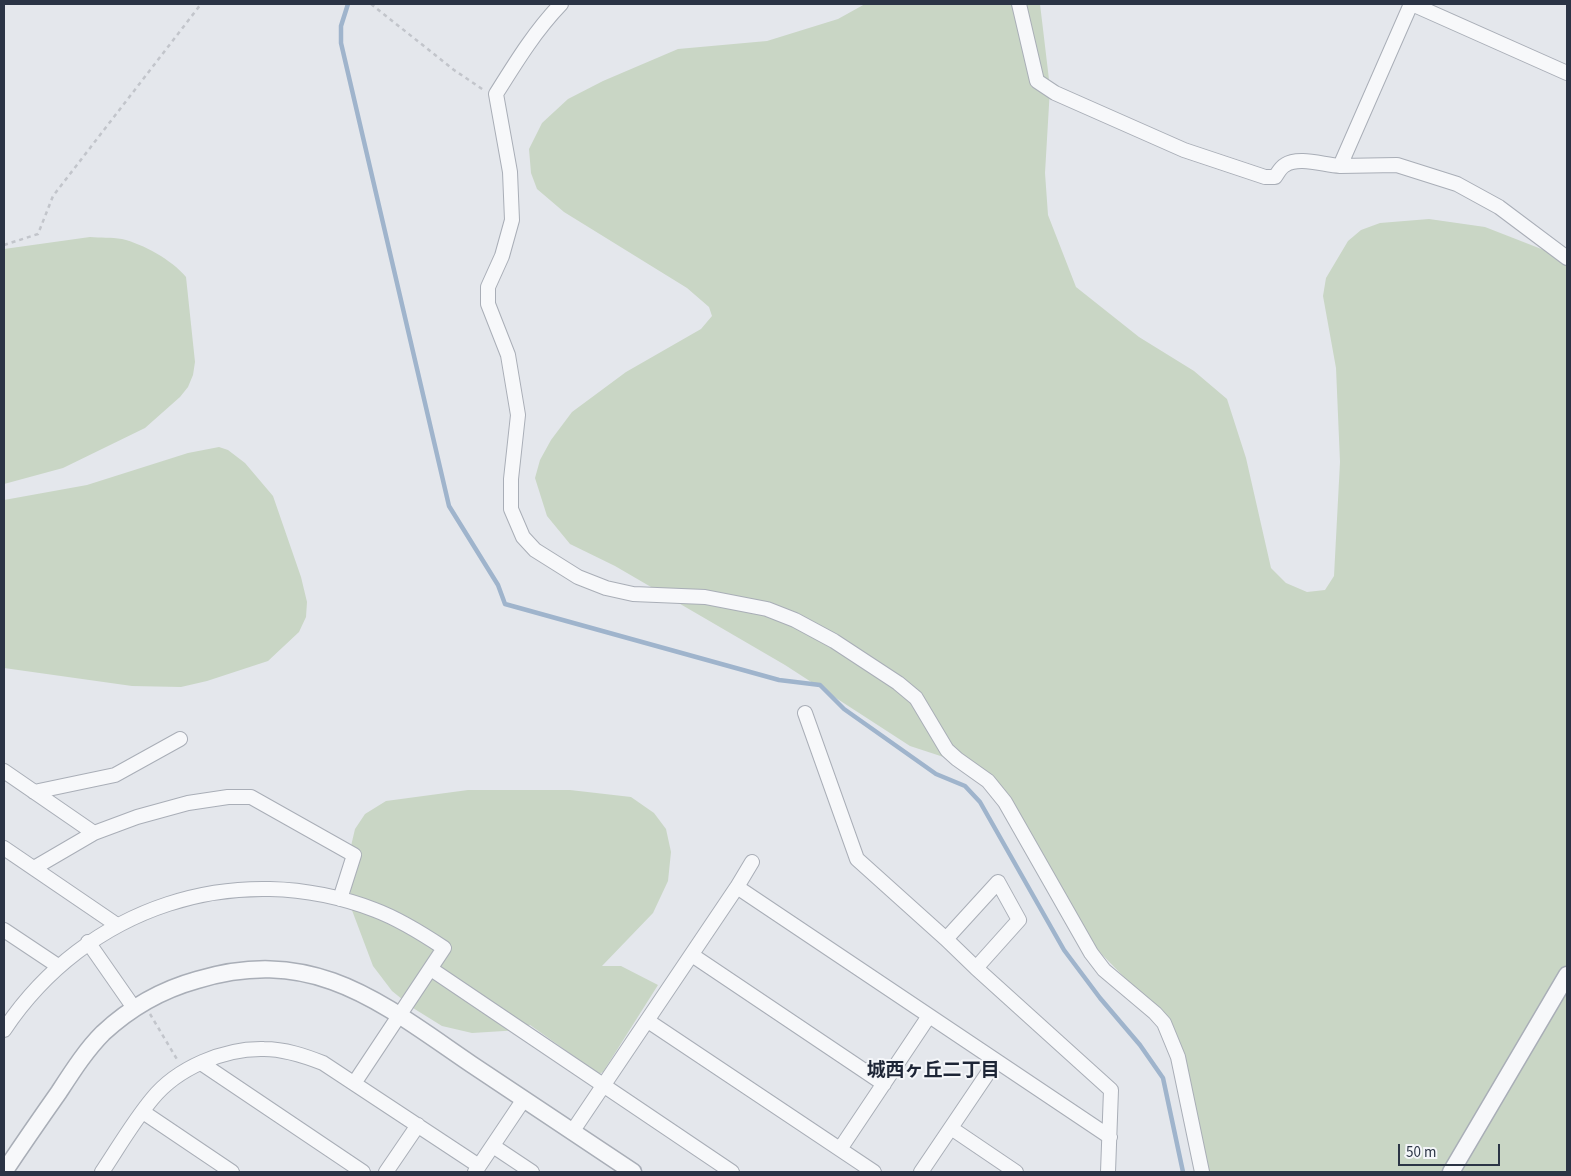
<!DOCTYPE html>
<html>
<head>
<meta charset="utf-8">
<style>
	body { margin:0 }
	#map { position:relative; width:1571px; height:1176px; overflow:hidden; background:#e4e7ec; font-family:"Source Sans 3",sans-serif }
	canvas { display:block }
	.frame { position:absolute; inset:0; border:5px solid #2b3445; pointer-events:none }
	.scale { position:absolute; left:1398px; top:1144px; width:102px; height:22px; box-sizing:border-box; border:2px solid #2b3445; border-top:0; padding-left:6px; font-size:15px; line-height:18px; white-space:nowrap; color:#2b3445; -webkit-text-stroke:4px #f4f6f9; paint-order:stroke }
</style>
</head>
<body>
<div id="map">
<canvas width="1571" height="1176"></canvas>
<div class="frame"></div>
<div class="scale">50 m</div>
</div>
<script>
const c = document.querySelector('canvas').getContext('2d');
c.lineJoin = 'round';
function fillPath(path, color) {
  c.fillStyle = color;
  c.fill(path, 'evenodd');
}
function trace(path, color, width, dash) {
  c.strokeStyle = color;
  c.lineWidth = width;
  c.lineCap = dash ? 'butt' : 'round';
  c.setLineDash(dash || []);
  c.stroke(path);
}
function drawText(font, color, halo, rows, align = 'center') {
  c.font = font + ' "Source Sans 3","Noto Sans JP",sans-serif';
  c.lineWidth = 4;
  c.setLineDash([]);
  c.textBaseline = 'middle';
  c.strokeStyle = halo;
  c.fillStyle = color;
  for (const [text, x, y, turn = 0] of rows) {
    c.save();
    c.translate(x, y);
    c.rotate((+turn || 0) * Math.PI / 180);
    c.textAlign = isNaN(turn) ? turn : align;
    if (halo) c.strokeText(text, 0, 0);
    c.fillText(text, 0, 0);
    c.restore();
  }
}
const green = new Path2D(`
	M 865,4 L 1040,4 L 1050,88 L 1045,173 L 1048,215 L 1076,287 L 1139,337 L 1194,371 L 1227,399 L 1246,458 L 1271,568 L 1286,583 L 1307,592 L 1325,590 L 1334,576 L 1340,462 L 1336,368 L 1323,296 L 1326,278 L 1348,241 L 1361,230 L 1380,223 L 1429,219 L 1485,227 L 1567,259 L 1567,1172 L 1205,1172 L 1195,1127 L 1156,1010 L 1087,939 L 1007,798 L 971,766 L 910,746 L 785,665 L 615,566 L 570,544 L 547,516 L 535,478 L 540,460 L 551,440 L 572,412 L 626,372 L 701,329 L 712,316 L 709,307 L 687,288 L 564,212 L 537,189 L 531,173 L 529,149 L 542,123 L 568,99 L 603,81 L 678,49 L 767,41 L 838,19 Z
	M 90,237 C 100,238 111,237 122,239 C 143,244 172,260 186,277 L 195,362 L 193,375 L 188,387 L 180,397 L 145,428 L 63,468 L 4,484 L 4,249 Z
	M 219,447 L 228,450 L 245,463 L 273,496 L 301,577 L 307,602 L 306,617 L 299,632 L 268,661 L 207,681 L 181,687 L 132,686 L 4,668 L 4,500 L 87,485 L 188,453 Z
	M 468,790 L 570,790 L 631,797 L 654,813 L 666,829 L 671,852 L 668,881 L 653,913 L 602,966 L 621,966 L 658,985 L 603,1072 L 599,1074 L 530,1025 L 520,1030 L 472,1033 L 442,1026 L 413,1008 L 392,991 L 373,966 L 350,905 L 351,846 L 355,829 L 365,814 L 386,801 Z`);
const stream = new Path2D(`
	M 348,4 L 341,26 L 341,43 L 449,506 L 498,585 L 505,604 L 779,680 L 820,685 L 844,709 L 936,774 L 965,786 L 980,802 L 1064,950 L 1100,998 L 1140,1045 L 1163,1078 L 1183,1172`);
const path = new Path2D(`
	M 371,4 L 454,70 L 485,91
	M 4,245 L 38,234 L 53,196 L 201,4
	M 150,1014 L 178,1061`);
const minor = new Path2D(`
	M 561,4 C 535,31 516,62 496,94 L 510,172 L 512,220 L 502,256 L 488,287 L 488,304 L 508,355 L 518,415 L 511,479 L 511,509 L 523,537 L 535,550 L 578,577 L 606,588 L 633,594 L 705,597 L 767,609 L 795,620 L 834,641 L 898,683 L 916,698 L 947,750 L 957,759 L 988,781 L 1005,802 L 1091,953 L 1104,970 L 1155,1013 L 1164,1023 L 1178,1057 L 1202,1172
	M 1019,4 L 1037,81 L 1055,93 L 1184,150 L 1265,177 L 1275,177 C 1278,173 1280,168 1285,165 C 1299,156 1323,165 1340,166 L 1411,4
	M 1412,4 L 1567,73
	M 1340,166 L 1397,165 L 1457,184 L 1499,207 L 1567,258
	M 805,713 L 857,859 L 946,939 L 976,968 L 1111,1090 L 1108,1172
	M 4,771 L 94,833
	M 34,792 L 115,775 L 180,739
	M 4,848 L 117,925
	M 34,868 L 94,833 L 137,817 L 188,803 L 228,797 L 251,797 L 354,855 L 340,899
	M 737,887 L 752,862
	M 4,930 L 58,966
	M 946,939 L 998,882 L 1019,920 L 976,968
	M 88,942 L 134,1008
	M 692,955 L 884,1084
	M 431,969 L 732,1172
	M 648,1021 L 874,1172
	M 4,1030 C 86,907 236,857 375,910 C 399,919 423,934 444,948 L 355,1082
	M 201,1063 L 363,1172
	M 143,1112 L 232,1172
	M 951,1128 L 1016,1172
	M 572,1132 L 737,887 L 1110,1137
	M 493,1146 L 532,1172
	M 840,1149 L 929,1016
	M 102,1172 C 118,1148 133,1122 152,1099 C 177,1068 224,1048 264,1049 C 285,1049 305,1056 323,1063 L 479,1166
	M 386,1172 L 418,1125
	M 475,1172 L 524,1099
	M 921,1172 L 996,1061`);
const tertiary = new Path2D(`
	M 4,1172 C 22,1145 40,1119 59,1092 C 72,1072 86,1050 103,1033 C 131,1007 161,990 197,980 C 314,945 380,1002 471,1064 C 525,1100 579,1136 633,1172
	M 1451,1172 L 1567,975`);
const neighbourhoodNames = [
	["城西ヶ丘二丁目",933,1072]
];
fillPath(green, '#c9d6c5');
trace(stream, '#9fb4cc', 4.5);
trace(minor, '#a9aeb7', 16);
trace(tertiary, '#a9aeb7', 19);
trace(path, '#c2c5cb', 2.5, [4, 4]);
trace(minor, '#f7f8fa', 14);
trace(tertiary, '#f7f8fa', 16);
drawText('bold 19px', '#1d2536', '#f4f6f9', neighbourhoodNames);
</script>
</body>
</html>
